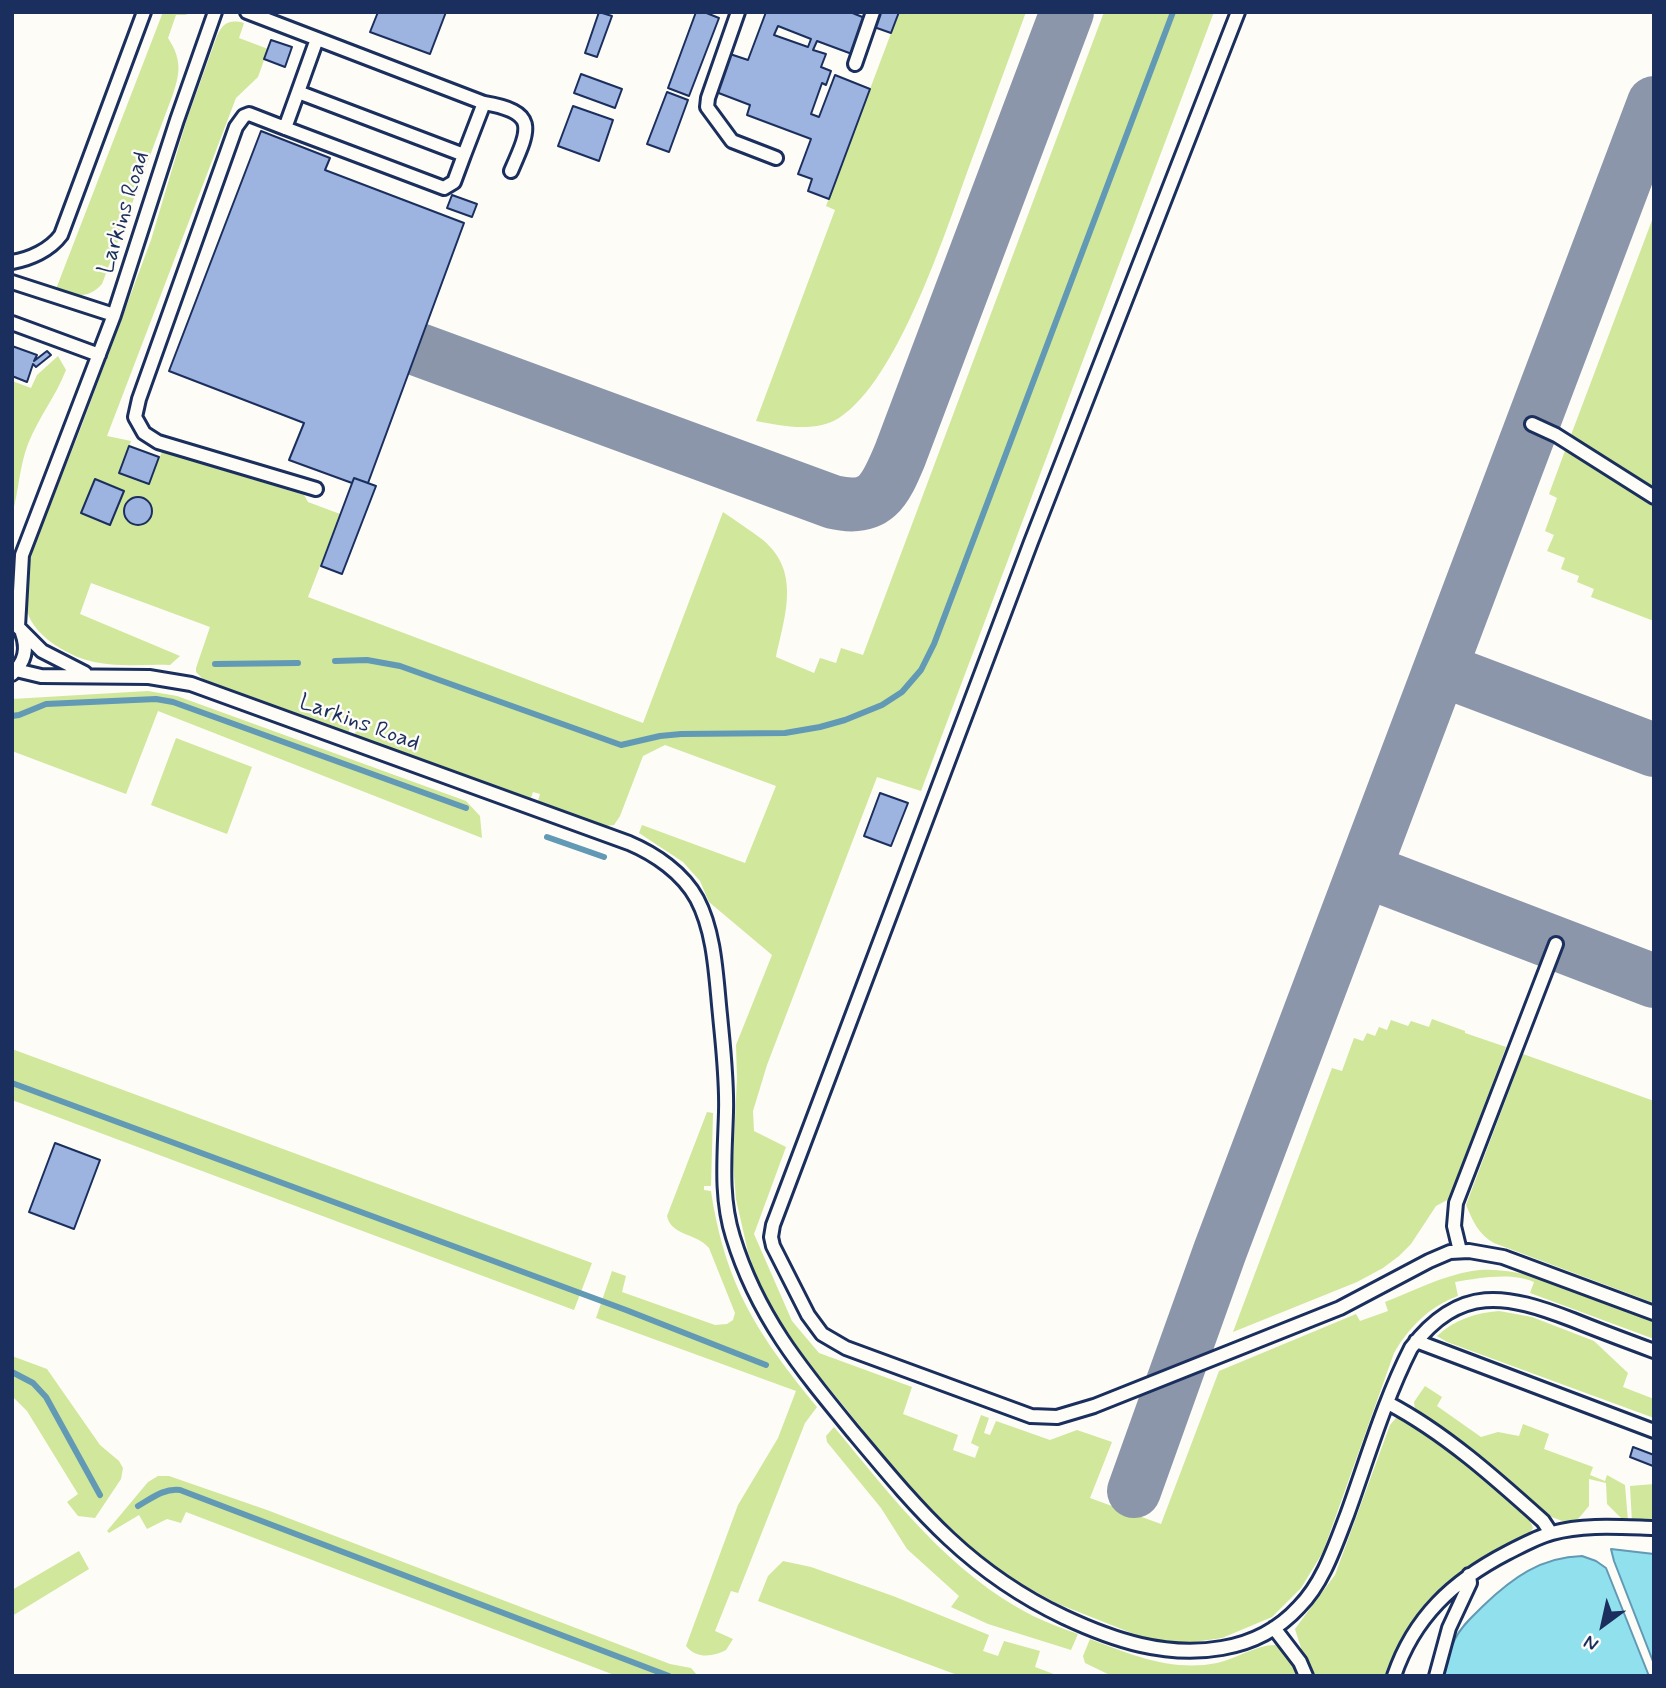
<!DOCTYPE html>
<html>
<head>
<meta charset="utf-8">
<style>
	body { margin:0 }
	#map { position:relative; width:1666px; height:1688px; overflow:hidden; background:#fdfcf7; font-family:Mynerve,sans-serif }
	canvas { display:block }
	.frame { position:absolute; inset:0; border:14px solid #1b2f5e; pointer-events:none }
	.north { position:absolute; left:1568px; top:1590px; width:70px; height:70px; -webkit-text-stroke:5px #fdfcf7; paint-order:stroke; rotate:213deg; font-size:19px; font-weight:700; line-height:28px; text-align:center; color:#1b2f5e }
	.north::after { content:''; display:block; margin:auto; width:24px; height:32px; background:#1b2f5e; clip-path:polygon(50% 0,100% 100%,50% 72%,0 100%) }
</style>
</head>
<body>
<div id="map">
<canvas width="1666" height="1688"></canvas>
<div class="frame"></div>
<div class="north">N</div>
</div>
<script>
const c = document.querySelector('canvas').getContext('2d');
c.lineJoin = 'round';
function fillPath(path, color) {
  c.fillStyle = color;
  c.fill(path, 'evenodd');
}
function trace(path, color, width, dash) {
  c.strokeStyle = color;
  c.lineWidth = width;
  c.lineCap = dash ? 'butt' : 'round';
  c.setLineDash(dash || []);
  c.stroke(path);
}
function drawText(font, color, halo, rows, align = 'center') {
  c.font = font + ' Mynerve,sans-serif';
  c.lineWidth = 5;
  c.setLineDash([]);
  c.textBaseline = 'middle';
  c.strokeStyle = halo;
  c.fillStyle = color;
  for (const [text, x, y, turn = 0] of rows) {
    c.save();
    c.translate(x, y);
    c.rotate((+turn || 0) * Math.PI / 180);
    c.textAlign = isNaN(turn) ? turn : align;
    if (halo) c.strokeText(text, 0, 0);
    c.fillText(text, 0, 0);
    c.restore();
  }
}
const green = new Path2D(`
	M 163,12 L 194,12 L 185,15 L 176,15 L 168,38 C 181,58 181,71 173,94 L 102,284 C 89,299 74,297 56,289 Z
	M 899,12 L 1026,12 C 1007,64 988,115 969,167 C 945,233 898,380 839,418 C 816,433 781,426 756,421 L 835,210 L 826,206 Z
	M 1104,12 L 1214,12 L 921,791 L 877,777 L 767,1065 L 753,1111 L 754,1131 L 786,1147 L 754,1234 L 792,1321 L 819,1353 L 912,1387 L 903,1414 L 958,1435 L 953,1450 L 975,1458 L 979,1447 L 971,1443 L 981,1415 L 989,1418 L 984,1433 L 990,1435 L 996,1421 L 1050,1440 L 1077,1430 L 1112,1442 L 1090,1498 L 1161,1524 L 1219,1371 L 1356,1314 L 1360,1321 L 1388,1311 L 1385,1302 C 1413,1291 1442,1276 1472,1271 C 1523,1262 1606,1302 1654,1320 L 1654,1339 L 1530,1293 L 1534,1282 C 1511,1272 1480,1278 1455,1282 L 1458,1296 C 1430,1306 1409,1327 1394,1353 L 1323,1552 L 1301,1588 L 1272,1617 L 1222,1638 L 1187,1643 L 1169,1642 L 1139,1636 L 1056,1603 L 1001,1573 L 974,1553 L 946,1527 L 890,1463 L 799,1351 L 761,1290 L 748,1252 L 736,1199 L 733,1163 L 737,1078 L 736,1045 L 772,955 L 709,902 L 700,881 L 683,862 L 639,833 L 642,825 L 745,863 L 776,786 L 665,745 L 643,756 L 620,816 L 614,825 L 605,826 L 538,801 L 540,794 L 533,792 L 531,798 L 355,735 L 356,728 L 350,727 L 348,733 L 203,679 L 196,672 L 196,668 L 210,627 L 91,583 L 80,614 L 180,656 L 170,665 C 147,664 122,667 100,663 C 84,661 69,654 55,645 C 16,618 22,591 33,549 L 82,425 L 151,240 L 187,119 L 217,36 C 223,23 229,19 244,23 L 239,38 L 268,49 L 258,77 L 236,98 L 107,436 L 131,441 L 125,459 L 153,472 L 162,452 L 304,495 L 308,502 L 340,514 L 308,597 L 643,723 L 723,512 C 736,521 750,530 763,540 C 801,572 785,615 776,657 L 814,673 L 820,658 L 836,663 L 841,648 L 863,655 Z
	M 1654,215 L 1654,491 L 1571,435 Z
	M 58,356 L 66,370 C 56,396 38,418 28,444 C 19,467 19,491 12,514 L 12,381 L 31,388 L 37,375 Z
	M 1566,448 L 1654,504 L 1654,621 L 1591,597 L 1594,589 L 1577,582 L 1579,576 L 1561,569 L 1565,558 L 1547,551 L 1554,535 L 1545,531 L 1557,498 L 1549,494 Z
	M 148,691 L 177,696 L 466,801 L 480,816 L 482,838 L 158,711 L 126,794 L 12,751 L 12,699 Z
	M 176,738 L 252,767 L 227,834 L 151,805 Z
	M 1432,1019 L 1465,1031 L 1465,1033 L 1506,1047 L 1449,1199 L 1436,1206 L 1411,1244 L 1399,1256 L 1383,1268 L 1357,1282 L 1233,1332 L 1332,1068 L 1342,1071 L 1354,1038 L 1363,1041 L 1367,1033 L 1375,1036 L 1379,1027 L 1387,1030 L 1391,1020 L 1408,1026 L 1411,1021 L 1429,1027 Z
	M 12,1049 L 592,1263 L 574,1310 L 12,1100 Z
	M 1523,1054 L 1654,1101 L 1654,1303 L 1494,1243 C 1478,1234 1473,1221 1466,1205 Z
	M 707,1112 L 713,1113 L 711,1186 L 704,1186 L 704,1190 L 711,1191 C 725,1285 758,1335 817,1407 L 805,1423 L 738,1593 L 731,1591 L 715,1631 L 733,1639 L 726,1650 C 713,1657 696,1659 686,1646 L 738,1505 L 778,1438 L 796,1391 L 596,1318 L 612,1271 L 626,1276 L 622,1292 L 715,1325 L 727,1324 L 733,1320 L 735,1313 L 709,1248 C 697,1233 671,1236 667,1216 Z
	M 1499,1311 L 1532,1317 L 1594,1341 L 1628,1373 L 1623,1387 L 1654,1399 L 1654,1418 L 1447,1342 L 1437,1336 C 1455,1319 1476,1313 1499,1311 Z
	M 12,1356 L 47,1369 L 100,1445 L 119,1461 L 123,1468 L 121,1479 L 95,1518 L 78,1516 L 67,1502 L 78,1494 L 27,1411 L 12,1396 Z
	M 1425,1386 L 1442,1397 L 1437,1406 L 1481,1437 L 1498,1432 L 1519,1436 L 1523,1424 L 1549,1434 L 1544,1449 L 1593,1467 L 1590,1475 L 1605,1481 L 1607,1475 L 1625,1485 L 1628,1521 L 1624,1521 L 1607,1504 L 1606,1483 L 1589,1479 L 1589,1506 L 1573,1525 L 1549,1516 L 1415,1410 L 1414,1402 Z
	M 1396,1418 C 1422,1416 1503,1493 1527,1513 L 1533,1528 L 1528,1536 C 1488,1558 1444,1578 1419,1617 C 1407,1635 1398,1656 1389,1676 L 1310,1676 L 1295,1629 L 1335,1575 L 1390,1425 Z
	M 834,1427 C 893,1498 949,1573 1033,1616 C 1048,1623 1063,1629 1078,1634 L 1071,1650 L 988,1624 L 951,1607 L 959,1596 L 907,1549 L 881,1508 L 827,1442 L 826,1436 Z
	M 158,1476 L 169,1476 L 267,1510 L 670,1664 L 691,1668 L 698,1676 L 617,1676 L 186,1512 L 181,1523 L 167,1519 L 147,1529 L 139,1515 L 109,1533 L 107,1531 L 148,1482 Z
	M 1654,1484 L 1654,1522 L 1632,1522 L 1630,1486 Z
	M 79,1551 L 89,1569 L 12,1616 L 12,1590 Z
	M 783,1561 L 811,1567 L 893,1596 L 989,1635 L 983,1651 L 998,1656 L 1004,1641 L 1040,1651 L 1035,1667 L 1059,1676 L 960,1676 L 758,1601 L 768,1576 Z
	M 1090,1639 C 1131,1655 1173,1672 1217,1663 C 1236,1659 1256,1645 1275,1645 L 1288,1655 L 1301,1676 L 1112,1676 L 1085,1663 L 1083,1656 Z`);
const water = new Path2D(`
	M 1611,1549 L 1654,1554 L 1654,1664 L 1614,1561 Z
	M 1582,1556 L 1596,1561 L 1606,1568 L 1649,1676 L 1443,1676 C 1446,1664 1449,1650 1455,1639 C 1461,1626 1473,1616 1483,1606 C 1512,1578 1541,1557 1582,1556 Z`);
const stream = new Path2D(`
	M 335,661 L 367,660 L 400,666 L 621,745 L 660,736 L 681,734 L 785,733 L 820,727 L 845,720 L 882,705 L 902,692 L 921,670 L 934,644 L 1173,12
	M 215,664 L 298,663
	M 12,716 L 19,715 L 46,704 L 156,699 L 173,702 L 466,808
	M 547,837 L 604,857
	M 12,1083 L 626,1310 L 766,1365
	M 12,1372 L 33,1383 L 46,1397 L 100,1495
	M 138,1506 C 152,1498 164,1488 180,1490 L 669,1676`);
const taxiway = new Path2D(`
	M 417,349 L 833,502 C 876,512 885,491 900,455 L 1067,12
	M 1440,669 L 1654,750
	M 1364,870 L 1654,981
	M 1134,1491 L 1220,1251 L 1654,103`);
const building = new Path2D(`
	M 378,12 L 446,12 L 430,54 L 370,32 Z
	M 599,12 L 612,16 L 597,57 L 585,53 Z
	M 696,12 L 704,12 L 719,18 L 689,96 L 668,88 Z
	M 766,12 L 850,12 L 865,18 L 852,54 L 817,41 L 813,50 L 826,54 L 821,67 L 831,71 L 826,85 L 822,83 L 811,114 L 819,117 L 835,75 L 870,89 L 829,199 L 808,191 L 812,179 L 798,174 L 811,139 L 747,115 L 750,105 L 716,92 L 730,54 L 748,60 ZM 778,26 L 811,39 L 808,47 L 774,35 Z
	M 880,12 L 899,12 L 891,33 L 874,27 Z
	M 271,40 L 292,47 L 285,67 L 264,59 Z
	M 581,74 L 622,89 L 615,108 L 574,93 Z
	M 667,92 L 688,100 L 669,152 L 647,144 Z
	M 573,106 L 613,120 L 599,161 L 558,146 Z
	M 261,131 L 330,158 L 325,170 L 464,223 L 368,483 L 354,478 L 352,483 L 289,460 L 304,423 L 169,371 Z
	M 452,195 L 477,204 L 472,217 L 447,208 Z
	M 12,346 L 37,355 L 34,361 L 47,351 L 51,355 L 36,367 L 33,364 L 27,382 L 12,376 Z
	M 129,446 L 159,457 L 149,484 L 119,473 Z
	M 354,478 L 376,486 L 342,574 L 321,566 Z
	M 95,479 L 124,491 L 110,525 L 81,513 Z
	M124 511a14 14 0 1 1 28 0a14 14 0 1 1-28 0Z
	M 880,793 L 908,803 L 891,846 L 864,836 Z
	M 55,1143 L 100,1160 L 74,1229 L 29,1212 Z
	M 1633,1447 L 1654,1455 L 1653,1466 L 1630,1457 Z`);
const lane = new Path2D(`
	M 247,12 L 484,103 C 538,112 530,128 511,171
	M 738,12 L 708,98 L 707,107 L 732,141 L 776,158
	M 1238,12 L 1031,542 L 773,1225 L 771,1237 L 773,1246 L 808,1315 L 822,1334 L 846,1348 L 1031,1416 L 1057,1417 L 1094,1406 L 1340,1308 L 1429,1261 L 1450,1252 L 1469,1251 L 1503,1257 L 1654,1313
	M 317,39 L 298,92 L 464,155 L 484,103
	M 855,64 L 873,12
	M 298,92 L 285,128 L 249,114 L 244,116 L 236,127 L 139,399 L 135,417 L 144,433 L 158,442 L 316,489
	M 285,128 L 444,188 L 454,182 L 464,155
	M 12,262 C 30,259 50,250 61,235 L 144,12
	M 12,282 L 114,315
	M 12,323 L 99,355
	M 1532,424 L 1556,435 L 1654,497
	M 16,670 L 41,676 L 149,677 L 191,684 L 629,843 C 655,854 683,873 697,899 C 715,933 716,977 720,1015 C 723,1047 727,1079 726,1112 C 725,1154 720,1196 733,1237 C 757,1316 802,1370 853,1432 C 919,1511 969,1572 1064,1617 C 1113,1640 1166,1658 1222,1648 C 1252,1643 1278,1630 1299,1607 C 1323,1583 1335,1546 1347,1515 C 1367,1460 1384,1401 1411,1348 C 1460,1284 1506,1294 1573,1320 C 1600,1331 1627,1341 1654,1351
	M 85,673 L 42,651 L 18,627 L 22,555 L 114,315 L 177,120 L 215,12
	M 12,674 C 25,662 28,649 22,633
	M 1460,1251 L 1454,1226 L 1456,1203 L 1556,944
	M 1416,1341 L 1654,1431
	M 1388,1403 C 1445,1433 1495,1478 1543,1521 L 1551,1533
	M 1274,1628 L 1300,1662 L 1306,1676
	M 1394,1676 C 1414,1617 1453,1581 1507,1553 C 1521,1546 1537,1537 1552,1533 C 1583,1524 1621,1527 1654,1528
	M 1436,1676 L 1449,1628 L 1470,1583 L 1469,1575`);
const streetNames = [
	["Larkins Road",125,213,-73],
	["Larkins Road",359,724,20]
];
fillPath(green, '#d0e79c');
fillPath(water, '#91e0ee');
trace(water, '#6299b4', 2);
trace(stream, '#6299b4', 6);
trace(taxiway, '#8c96aa', 54);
fillPath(building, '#9db3e0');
trace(building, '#1b2f5e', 2);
trace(lane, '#1b2f5e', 18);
trace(lane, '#fdfcf7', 12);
drawText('23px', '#1b2f5e', '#fdfcf7', streetNames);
</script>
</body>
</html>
